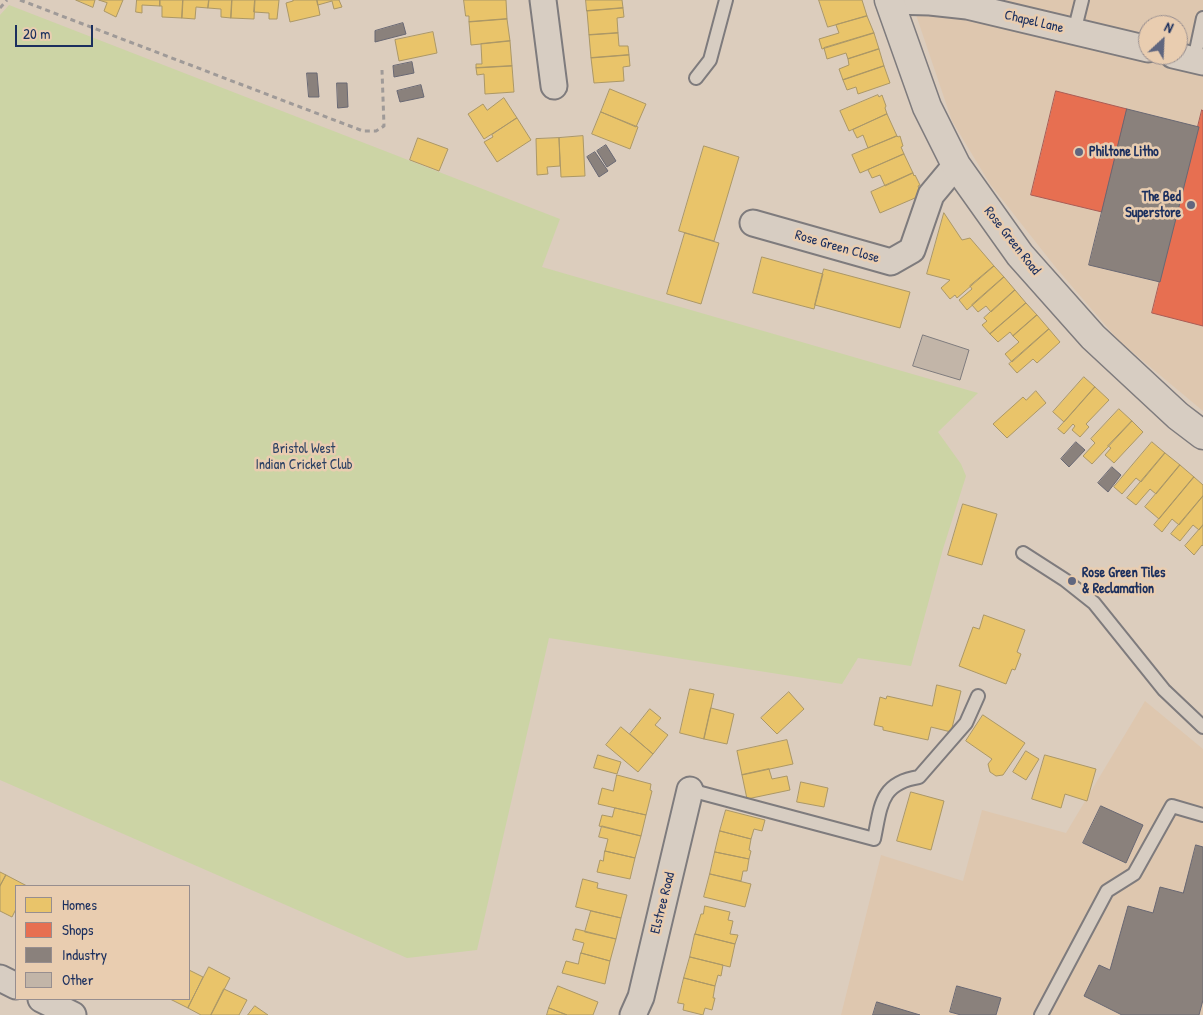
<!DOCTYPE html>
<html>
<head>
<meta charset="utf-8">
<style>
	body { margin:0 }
	#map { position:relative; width:1203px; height:1015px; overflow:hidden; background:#dccdbd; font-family:"Patrick Hand",sans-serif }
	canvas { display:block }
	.legend { position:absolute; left:15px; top:885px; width:175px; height:115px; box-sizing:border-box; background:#e9cdb0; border:1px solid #978e8f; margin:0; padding:6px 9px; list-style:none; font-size:15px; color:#1b2f5e }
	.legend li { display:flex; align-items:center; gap:10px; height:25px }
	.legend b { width:25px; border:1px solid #978e8f }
	.north { position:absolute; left:1138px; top:15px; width:50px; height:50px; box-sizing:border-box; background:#e9cdb0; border:1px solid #978e8f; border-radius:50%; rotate:25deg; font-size:14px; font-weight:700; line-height:20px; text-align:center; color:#1b2f5e }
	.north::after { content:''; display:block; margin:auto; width:18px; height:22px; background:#5f667f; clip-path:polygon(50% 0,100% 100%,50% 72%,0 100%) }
	.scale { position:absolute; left:15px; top:25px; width:78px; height:22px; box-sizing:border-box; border:2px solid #1b2f5e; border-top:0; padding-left:6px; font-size:15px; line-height:18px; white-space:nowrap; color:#1b2f5e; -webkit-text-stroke:4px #e9cdb0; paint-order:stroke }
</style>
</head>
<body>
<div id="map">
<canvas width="1203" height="1015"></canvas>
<ul class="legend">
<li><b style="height:14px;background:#e9c46a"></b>Homes</li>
<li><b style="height:14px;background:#e76f51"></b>Shops</li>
<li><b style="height:14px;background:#8a817c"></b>Industry</li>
<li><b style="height:14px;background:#c2b5a8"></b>Other</li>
</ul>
<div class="north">N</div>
<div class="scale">20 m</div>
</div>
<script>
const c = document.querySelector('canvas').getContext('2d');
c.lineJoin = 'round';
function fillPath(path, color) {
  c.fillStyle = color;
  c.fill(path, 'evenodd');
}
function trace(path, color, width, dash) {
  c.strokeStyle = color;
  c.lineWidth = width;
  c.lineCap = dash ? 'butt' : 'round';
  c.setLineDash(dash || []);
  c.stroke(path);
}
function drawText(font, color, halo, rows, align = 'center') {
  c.font = font + ' "Patrick Hand",sans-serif';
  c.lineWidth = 5;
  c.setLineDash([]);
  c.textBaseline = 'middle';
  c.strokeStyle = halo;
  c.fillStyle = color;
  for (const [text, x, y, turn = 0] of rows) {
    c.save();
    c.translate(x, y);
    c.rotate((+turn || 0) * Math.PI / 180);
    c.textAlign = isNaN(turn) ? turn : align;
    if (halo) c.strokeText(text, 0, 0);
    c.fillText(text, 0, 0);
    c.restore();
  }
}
const built = new Path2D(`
	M 911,0 L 1203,0 L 1203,411 L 1119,341 L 1057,269 L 990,184 L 952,121 ZM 1148,25 L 1178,25 L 1178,55 L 1148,55 Z
	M 1145,701 L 1203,749 L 1203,1015 L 841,1015 L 881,855 L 963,881 L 982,810 L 1066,833 Z`);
const green = new Path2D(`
	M 9,5 L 560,219 L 542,267 L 978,393 L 938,432 L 961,464 L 966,476 L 943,549 L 911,666 L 858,658 L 842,684 L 549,638 L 477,950 L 407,958 L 0,780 L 0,15 Z`);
const homes = new Path2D(`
	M 76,0 L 95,0 L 93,7 Z
	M 99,0 L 123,0 L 116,17 L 104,11 L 107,3 Z
	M 137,0 L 160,0 L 160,6 L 142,5 L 142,13 L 136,12 Z
	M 160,0 L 183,0 L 182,18 L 162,17 L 162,6 L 160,6 Z
	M 183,0 L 209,0 L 208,8 L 196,7 L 195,19 L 182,18 Z
	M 209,0 L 232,0 L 231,18 L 221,17 L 221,9 L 208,8 Z
	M 232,0 L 255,0 L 254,19 L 231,18 Z
	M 255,0 L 279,0 L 277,19 L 269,19 L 269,13 L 254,12 Z
	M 293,0 L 317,0 L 320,15 L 290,22 L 286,3 L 293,1 Z
	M 317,0 L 339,0 L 342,7 L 334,9 L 332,1 L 318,5 Z
	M 464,0 L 506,0 L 507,19 L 469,22 L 469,16 L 466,16 Z
	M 586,0 L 622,0 L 623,8 L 587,11 Z
	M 819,0 L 862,0 L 867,16 L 828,27 Z
	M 623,8 L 624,17 L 617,18 L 618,33 L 589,35 L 587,11 Z
	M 867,16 L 874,33 L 822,49 L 819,39 L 839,33 L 836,25 Z
	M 507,19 L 510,41 L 471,45 L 469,22 Z
	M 433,32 L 437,53 L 399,61 L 395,40 Z
	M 618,33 L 619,46 L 628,46 L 629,55 L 591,58 L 589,35 Z
	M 874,33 L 879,49 L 848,59 L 846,53 L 827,59 L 824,48 Z
	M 510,41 L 512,66 L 476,68 L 476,64 L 482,64 L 481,44 Z
	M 879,49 L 884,66 L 843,80 L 839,69 L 849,65 L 848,59 Z
	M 629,55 L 630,66 L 623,67 L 624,81 L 594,83 L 591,58 Z
	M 512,66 L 514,92 L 485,94 L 484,74 L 477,75 L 476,68 Z
	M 884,66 L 890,83 L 858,94 L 856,87 L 847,90 L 843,80 Z
	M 610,89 L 646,104 L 636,127 L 601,112 Z
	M 878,95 L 879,97 L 882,95 L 886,106 L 885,108 L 887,114 L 849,131 L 840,111 Z
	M 504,98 L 517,118 L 484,139 L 468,114 L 483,104 L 487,110 Z
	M 601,112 L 638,127 L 630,149 L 592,134 Z
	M 887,114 L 897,136 L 868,148 L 863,135 L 857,138 L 853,130 Z
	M 517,118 L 531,140 L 497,162 L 484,142 L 493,137 L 492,135 Z
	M 583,136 L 585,176 L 561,177 L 559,138 Z
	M 897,136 L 898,137 L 900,136 L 903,146 L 901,147 L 904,154 L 860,173 L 852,155 Z
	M 418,138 L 448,149 L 439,171 L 410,160 Z
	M 559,138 L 560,166 L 547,167 L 548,174 L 537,175 L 536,139 Z
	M 704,146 L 739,157 L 714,241 L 679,231 Z
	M 904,154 L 913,173 L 885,186 L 880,175 L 872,178 L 868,170 Z
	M 913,173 L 914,176 L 915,175 L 920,185 L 918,186 L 922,195 L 880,213 L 871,192 Z
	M 944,213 L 962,240 L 970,238 L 994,266 L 957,298 L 955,295 L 950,299 L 941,288 L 950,280 L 927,274 Z
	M 685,233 L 719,243 L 701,304 L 667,294 Z
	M 762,257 L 823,274 L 814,309 L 753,293 Z
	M 994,266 L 1004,277 L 967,310 L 959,300 L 972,289 L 970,286 Z
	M 824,269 L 910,292 L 900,328 L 815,305 Z
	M 1004,277 L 1015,290 L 991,312 L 986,306 L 978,312 L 972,305 Z
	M 1015,290 L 1026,303 L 990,334 L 982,325 L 987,321 L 984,318 Z
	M 1026,303 L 1037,315 L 1013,336 L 1010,332 L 998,342 L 990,334 Z
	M 1037,315 L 1049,329 L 1012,362 L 1005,354 L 1019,342 L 1013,336 Z
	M 1049,329 L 1060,342 L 1037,363 L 1033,359 L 1017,373 L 1009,364 Z
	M 1084,377 L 1095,387 L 1064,422 L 1053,412 Z
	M 1095,387 L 1109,400 L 1086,424 L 1089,427 L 1080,437 L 1072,430 L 1075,426 L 1073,424 L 1064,434 L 1058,429 Z
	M 1036,391 L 1046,403 L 1007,438 L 993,424 L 1023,397 L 1026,400 Z
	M 1119,409 L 1132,421 L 1092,464 L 1083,456 L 1095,443 L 1091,439 Z
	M 1132,421 L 1143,432 L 1114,463 L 1105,455 L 1111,448 L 1108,446 Z
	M 1152,442 L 1165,453 L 1141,482 L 1136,478 L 1122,494 L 1114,487 Z
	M 1165,453 L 1180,465 L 1156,494 L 1150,489 L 1136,505 L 1127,498 Z
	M 1180,465 L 1194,477 L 1159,519 L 1145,507 Z
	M 1194,477 L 1203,485 L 1203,496 L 1179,525 L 1172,519 L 1162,532 L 1154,525 Z
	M 1203,496 L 1203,525 L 1199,530 L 1193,525 L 1180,541 L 1171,534 Z
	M 963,504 L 997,514 L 982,565 L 948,555 Z
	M 1203,525 L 1203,546 L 1202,545 L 1194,555 L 1185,546 Z
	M 984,615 L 1025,630 L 1017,652 L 1021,654 L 1015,670 L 1012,669 L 1006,684 L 959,666 L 973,627 L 979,629 Z
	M 937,685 L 961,691 L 951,732 L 931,727 L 928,740 L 883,730 L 883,727 L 874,725 L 880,697 L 886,699 L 887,696 L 932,706 Z
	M 690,689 L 714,694 L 704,739 L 680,733 Z
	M 789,692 L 804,709 L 777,734 L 761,718 Z
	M 711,708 L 734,714 L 727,744 L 704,739 Z
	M 650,709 L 661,718 L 655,725 L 668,735 L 653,754 L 630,734 Z
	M 983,715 L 1025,743 L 1003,775 L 996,776 L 990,772 L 988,764 L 992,759 L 966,741 Z
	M 621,727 L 653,754 L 638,772 L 606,745 Z
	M 787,740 L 793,764 L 742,775 L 737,751 Z
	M 1026,751 L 1039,759 L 1026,780 L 1013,772 Z
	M 598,755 L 621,762 L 617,774 L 594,768 Z
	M 1045,755 L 1096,769 L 1087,801 L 1065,794 L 1061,808 L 1032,799 Z
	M 769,769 L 772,779 L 787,776 L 790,790 L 747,799 L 742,775 Z
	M 617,775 L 651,784 L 650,790 L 652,791 L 646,815 L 598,804 L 602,788 L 613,791 Z
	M 801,782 L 828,788 L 824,807 L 797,802 Z
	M 911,792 L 944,801 L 931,850 L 897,841 Z
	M 615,808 L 646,815 L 641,836 L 599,826 L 602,815 L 612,817 Z
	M 726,810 L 765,820 L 762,831 L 754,829 L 751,839 L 720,831 Z
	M 602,826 L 641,836 L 635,858 L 605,851 L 608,839 L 599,837 Z
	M 720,831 L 751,839 L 749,850 L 751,851 L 749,859 L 715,852 Z
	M 605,851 L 635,858 L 630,879 L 597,872 L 600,860 L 603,861 Z
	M 715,852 L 749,859 L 747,871 L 743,871 L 741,881 L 710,874 Z
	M 0,872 L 6,875 L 0,886 Z
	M 710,874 L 751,884 L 745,907 L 704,897 Z
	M 6,875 L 27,886 L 16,886 L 16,909 L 12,917 L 0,911 L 0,886 Z
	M 583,879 L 598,883 L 597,888 L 627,895 L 621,918 L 576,907 Z
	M 705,906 L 730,912 L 728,920 L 733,921 L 730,934 L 738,935 L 735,944 L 695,934 L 701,914 L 703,914 Z
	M 591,911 L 621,918 L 616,939 L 585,932 Z
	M 576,929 L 616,939 L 610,961 L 581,953 L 584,943 L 573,940 Z
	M 695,934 L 735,944 L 730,967 L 690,957 Z
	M 581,953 L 610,961 L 605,984 L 562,973 L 566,961 L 578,964 Z
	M 690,957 L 723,965 L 721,976 L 718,975 L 715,986 L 684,978 Z
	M 209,967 L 230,978 L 211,1015 L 201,1015 L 188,1008 Z
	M 189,970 L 203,977 L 188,1008 L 170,999 L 189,999 Z
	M 684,978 L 715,986 L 713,998 L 715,998 L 712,1010 L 705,1008 L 703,1015 L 683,1010 L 684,1004 L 678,1003 Z
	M 558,986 L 598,1002 L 593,1015 L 567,1015 L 549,1008 Z
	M 224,989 L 247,1000 L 239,1015 L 211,1015 Z
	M 255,1006 L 268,1015 L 248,1015 Z
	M 549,1008 L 567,1015 L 547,1015 Z`);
const shops = new Path2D(`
	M 1056,91 L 1127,109 L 1102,212 L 1031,195 Z
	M 1202,110 L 1203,111 L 1203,326 L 1152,313 Z`);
const industry = new Path2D(`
	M 403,23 L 406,34 L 375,42 L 375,31 Z
	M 412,62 L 414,73 L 394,77 L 393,66 Z
	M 307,73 L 317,73 L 319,97 L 309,97 Z
	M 337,83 L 347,83 L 348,107 L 338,108 Z
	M 421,85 L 424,97 L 400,102 L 397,91 Z
	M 1127,109 L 1199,127 L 1160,282 L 1089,265 Z
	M 606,145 L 616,161 L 607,167 L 597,151 Z
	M 595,152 L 608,171 L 599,177 L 587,157 Z
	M 1076,442 L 1085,450 L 1069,467 L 1061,459 Z
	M 1112,467 L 1121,475 L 1108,492 L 1098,483 Z
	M 1101,806 L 1143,825 L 1126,863 L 1083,843 Z
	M 1196,845 L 1203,847 L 1203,1000 L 1199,1015 L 1122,1015 L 1084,996 L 1099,965 L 1110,970 L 1128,906 L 1153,913 L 1160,887 L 1183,893 Z
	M 957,986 L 1001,998 L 996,1015 L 961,1015 L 950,1012 Z
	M 877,1002 L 920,1015 L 873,1015 Z`);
const building = new Path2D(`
	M 923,335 L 969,350 L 960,380 L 913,366 Z`);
const path = new Path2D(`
	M 20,0 L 363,131 L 376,131 L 384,126 L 382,70
	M 0,8 L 7,0`);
const service = new Path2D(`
	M 1074,32 L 1082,0
	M 1194,60 L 1203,18
	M 696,78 L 710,60 L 726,0
	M 1023,553 L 1065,580 L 1094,603 L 1164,690 L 1203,727
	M 690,790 L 874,839 C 881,806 880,783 919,777 L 966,723 L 978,696
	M 1041,1015 L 1107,891 L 1134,874 L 1172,806 L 1203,815`);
const minor = new Path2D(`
	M 543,0 L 554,86
	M 890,1 L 930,2 L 967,6 L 1148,49
	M 1173,55 L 1203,62
	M 753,223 L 891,262 L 912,250 L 931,195 L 956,165
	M 0,978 L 16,986
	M 41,999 L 73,1015
	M 633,1015 L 641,997 L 690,790`);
const tertiary = new Path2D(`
	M 889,0 L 927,107 L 956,165 L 1020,255 L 1093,337 L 1178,416 L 1203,435`);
const markers = [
	[1079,152,5,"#5f667f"],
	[1191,205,5,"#5f667f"],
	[1072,581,5,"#5f667f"]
];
const streetNames = [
	["Chapel Lane",1034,22,13],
	["Rose Green Road",1012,241,52],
	["Rose Green Close",837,247,16],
	["Elstree Road",663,903,-76]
];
const poiNames = [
	["Philtone Litho",1089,152],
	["The Bed",1181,197,"right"],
	["Superstore",1181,213,"right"],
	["Rose Green Tiles",1082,573],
	["& Reclamation",1082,589]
];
const parkNames = [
	["Bristol West",304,449],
	["Indian Cricket Club",304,465]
];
fillPath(built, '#dec7af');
fillPath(green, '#ccd4a5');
fillPath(homes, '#e9c46a');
trace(homes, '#ab9766', 1);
fillPath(shops, '#e76f51');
trace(shops, '#aa5c55', 1);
fillPath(industry, '#8a817c');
trace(industry, '#696873', 1);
fillPath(building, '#c2b5a8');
trace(building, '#7e7b7d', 1);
trace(service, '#7e7b7d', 16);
trace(minor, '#7e7b7d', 29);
trace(tertiary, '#7e7b7d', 31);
trace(path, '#9f9a98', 3, [5, 4]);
trace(service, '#d7cdc2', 12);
trace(minor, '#d7cdc2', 25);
trace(tertiary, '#d7cdc2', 28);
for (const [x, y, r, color] of markers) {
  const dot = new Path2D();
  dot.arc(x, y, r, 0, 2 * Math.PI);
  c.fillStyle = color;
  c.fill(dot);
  trace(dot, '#e9cdb0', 2);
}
drawText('14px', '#1b2f5e', '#e9cdb0', streetNames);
drawText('bold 14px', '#1b2f5e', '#e9cdb0', poiNames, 'left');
drawText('14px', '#2b4063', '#e9cdb0', parkNames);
</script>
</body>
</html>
